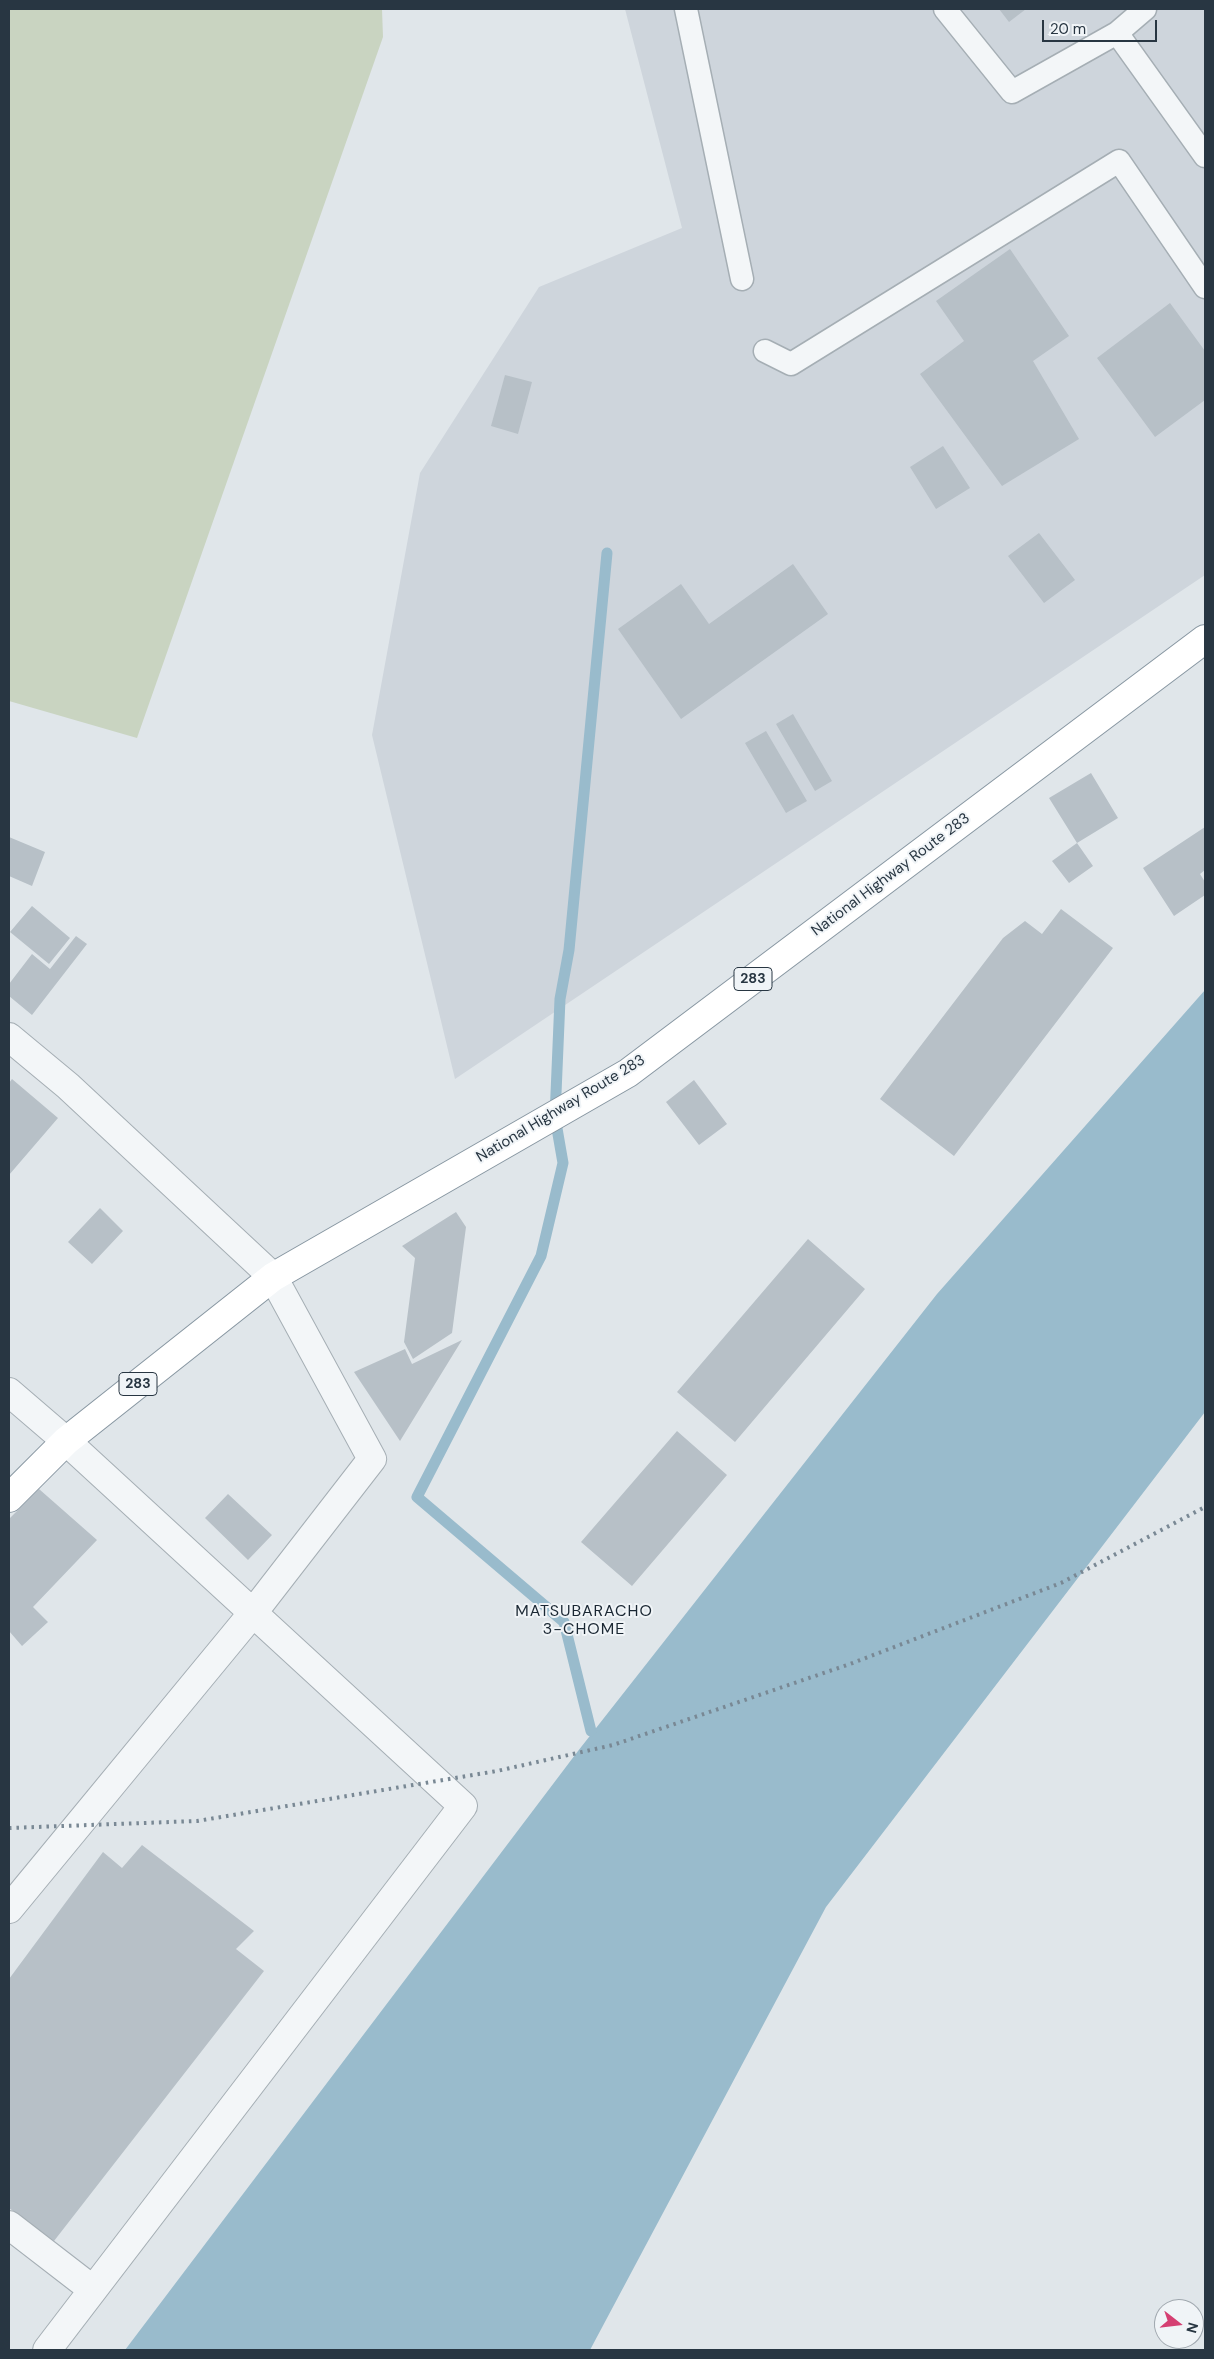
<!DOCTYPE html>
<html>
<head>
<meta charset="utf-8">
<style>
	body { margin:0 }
	#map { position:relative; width:1214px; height:2359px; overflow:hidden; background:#e0e6ea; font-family:"DM Sans",sans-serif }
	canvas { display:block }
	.frame { position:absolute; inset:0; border:10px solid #283642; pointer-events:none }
	.north { position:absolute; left:1154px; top:2299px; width:50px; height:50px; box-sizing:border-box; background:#f0f4f7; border:1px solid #a0a8af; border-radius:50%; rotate:106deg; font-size:14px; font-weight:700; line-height:20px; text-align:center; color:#283642 }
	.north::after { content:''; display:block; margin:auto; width:18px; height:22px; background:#d53f72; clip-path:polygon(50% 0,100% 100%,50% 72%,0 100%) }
	.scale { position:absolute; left:1042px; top:20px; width:115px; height:22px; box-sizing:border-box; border:2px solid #283642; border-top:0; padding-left:6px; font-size:15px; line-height:18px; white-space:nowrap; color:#283642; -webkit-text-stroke:4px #f0f4f7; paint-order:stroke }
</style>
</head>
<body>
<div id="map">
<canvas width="1214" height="2359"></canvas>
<div class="frame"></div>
<div class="north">N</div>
<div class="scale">20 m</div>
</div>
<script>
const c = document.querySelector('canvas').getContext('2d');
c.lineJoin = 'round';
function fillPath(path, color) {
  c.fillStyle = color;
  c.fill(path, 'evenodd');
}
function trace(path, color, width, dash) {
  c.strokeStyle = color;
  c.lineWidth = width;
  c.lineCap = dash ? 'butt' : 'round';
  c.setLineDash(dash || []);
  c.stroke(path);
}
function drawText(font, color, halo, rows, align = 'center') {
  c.font = font + ' "DM Sans",sans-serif';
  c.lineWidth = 4;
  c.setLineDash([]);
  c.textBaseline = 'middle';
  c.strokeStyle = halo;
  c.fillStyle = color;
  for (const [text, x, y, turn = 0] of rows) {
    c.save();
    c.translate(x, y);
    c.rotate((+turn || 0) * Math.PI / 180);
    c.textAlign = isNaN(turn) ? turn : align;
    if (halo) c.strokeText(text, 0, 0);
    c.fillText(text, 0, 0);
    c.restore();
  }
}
const built = new Path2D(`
	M 625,9 L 1205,9 L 1205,575 L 455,1079 L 372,735 L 420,473 L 539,287 L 682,228 Z`);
const green = new Path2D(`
	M 9,9 L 382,9 L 383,37 L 137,738 L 9,701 Z`);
const water = new Path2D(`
	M 1205,990 L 1205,1412 L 826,1907 L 590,2350 L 125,2350 L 578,1751 L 937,1294 Z`);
const stream = new Path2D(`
	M 591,1731 L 564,1622 L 417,1497 L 541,1256 L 563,1163 L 555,1117 L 560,999 L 569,950 L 607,553`);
const building = new Path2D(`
	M 999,9 L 1026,9 L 1009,22 Z
	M 1010,249 L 1069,336 L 1033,361 L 1079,439 L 1002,486 L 920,374 L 964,341 L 936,301 Z
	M 1170,303 L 1205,351 L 1205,400 L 1155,437 L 1097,358 Z
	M 505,375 L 532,382 L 518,434 L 491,426 Z
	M 943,446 L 970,488 L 936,509 L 910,467 Z
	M 1039,533 L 1075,580 L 1044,603 L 1008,556 Z
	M 793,564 L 828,614 L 681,719 L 618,629 L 681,584 L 709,624 Z
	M 793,714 L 832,781 L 815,791 L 776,724 Z
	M 766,731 L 807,801 L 786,813 L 745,743 Z
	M 1091,773 L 1118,818 L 1077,843 L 1049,798 Z
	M 1205,827 L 1205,870 L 1200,874 L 1205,882 L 1205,895 L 1174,916 L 1143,868 Z
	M 9,837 L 45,852 L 32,886 L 9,876 Z
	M 1077,843 L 1093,866 L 1069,883 L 1052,861 Z
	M 32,906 L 70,938 L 49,964 L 10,932 Z
	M 1061,909 L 1113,948 L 954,1156 L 880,1099 L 1003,938 L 1025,921 L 1042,934 Z
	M 76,936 L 87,944 L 32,1015 L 9,996 L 9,984 L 32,954 L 50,969 Z
	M 12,1079 L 58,1118 L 9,1175 L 9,1083 Z
	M 694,1080 L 727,1124 L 699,1145 L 666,1102 Z
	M 100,1208 L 123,1231 L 92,1264 L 68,1242 Z
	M 456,1212 L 466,1227 L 452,1333 L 413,1359 L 404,1342 L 415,1258 L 402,1246 Z
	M 808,1239 L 865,1289 L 735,1442 L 677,1392 Z
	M 462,1340 L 400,1441 L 354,1372 L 405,1349 L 412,1364 Z
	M 677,1431 L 727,1475 L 632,1586 L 581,1542 Z
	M 39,1489 L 97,1540 L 33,1607 L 48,1622 L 22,1646 L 9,1631 L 9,1519 Z
	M 228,1494 L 272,1535 L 248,1560 L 205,1518 Z
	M 142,1845 L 254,1931 L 236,1949 L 264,1971 L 54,2241 L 9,2208 L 9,1979 L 103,1852 L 122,1868 Z`);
const lane = new Path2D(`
	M 686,9 L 742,279
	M 945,9 L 1012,92 L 1117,33 L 1145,9
	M 1117,33 L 1205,156
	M 765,351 L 791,364 L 1119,161 L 1205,287`);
const street = new Path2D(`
	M 9,1037 L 68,1086 L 273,1277 L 372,1459 L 252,1614 L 9,1909
	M 9,1392 L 66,1441 L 463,1806 L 47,2350
	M 9,2225 L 92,2289`);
const highway = new Path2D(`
	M 9,1498 L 66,1441 L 273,1277 L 628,1073 L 1205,639`);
const rail = new Path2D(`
	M 9,1828 L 197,1821 L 497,1771 L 613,1745 L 850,1664 L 1061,1583 L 1205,1507`);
const shields = [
	[753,979,38],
	[138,1384,38]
];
const shieldNames = [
	["283",753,979],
	["283",138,1384]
];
const streetNames = [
	["National Highway Route 283",891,875,-37],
	["National Highway Route 283",561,1109,-31]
];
const neighbourhoodNames = [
	["MATSUBARACHO",584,1612],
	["3-CHOME",584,1630]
];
fillPath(built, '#ced5dc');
fillPath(green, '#c9d4c1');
fillPath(water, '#9bc');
trace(stream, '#9bc', 11);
fillPath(building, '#b7c0c7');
trace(lane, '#a5aeb4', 25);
trace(street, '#a5aeb4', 30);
trace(highway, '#8796a1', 30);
trace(lane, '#f3f6f8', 22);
trace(street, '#f3f6f8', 28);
trace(highway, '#fff', 28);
trace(rail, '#798894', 4, [2.5, 5]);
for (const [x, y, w] of shields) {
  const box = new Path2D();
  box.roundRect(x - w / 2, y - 11.5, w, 23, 4);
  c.fillStyle = '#f0f4f7';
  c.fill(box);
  trace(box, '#283642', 1);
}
drawText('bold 14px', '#283642', null, shieldNames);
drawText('15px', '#283642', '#f0f4f7', streetNames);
c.letterSpacing = '1px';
drawText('16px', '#1a2733', '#f0f4f7', neighbourhoodNames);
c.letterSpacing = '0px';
</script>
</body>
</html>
